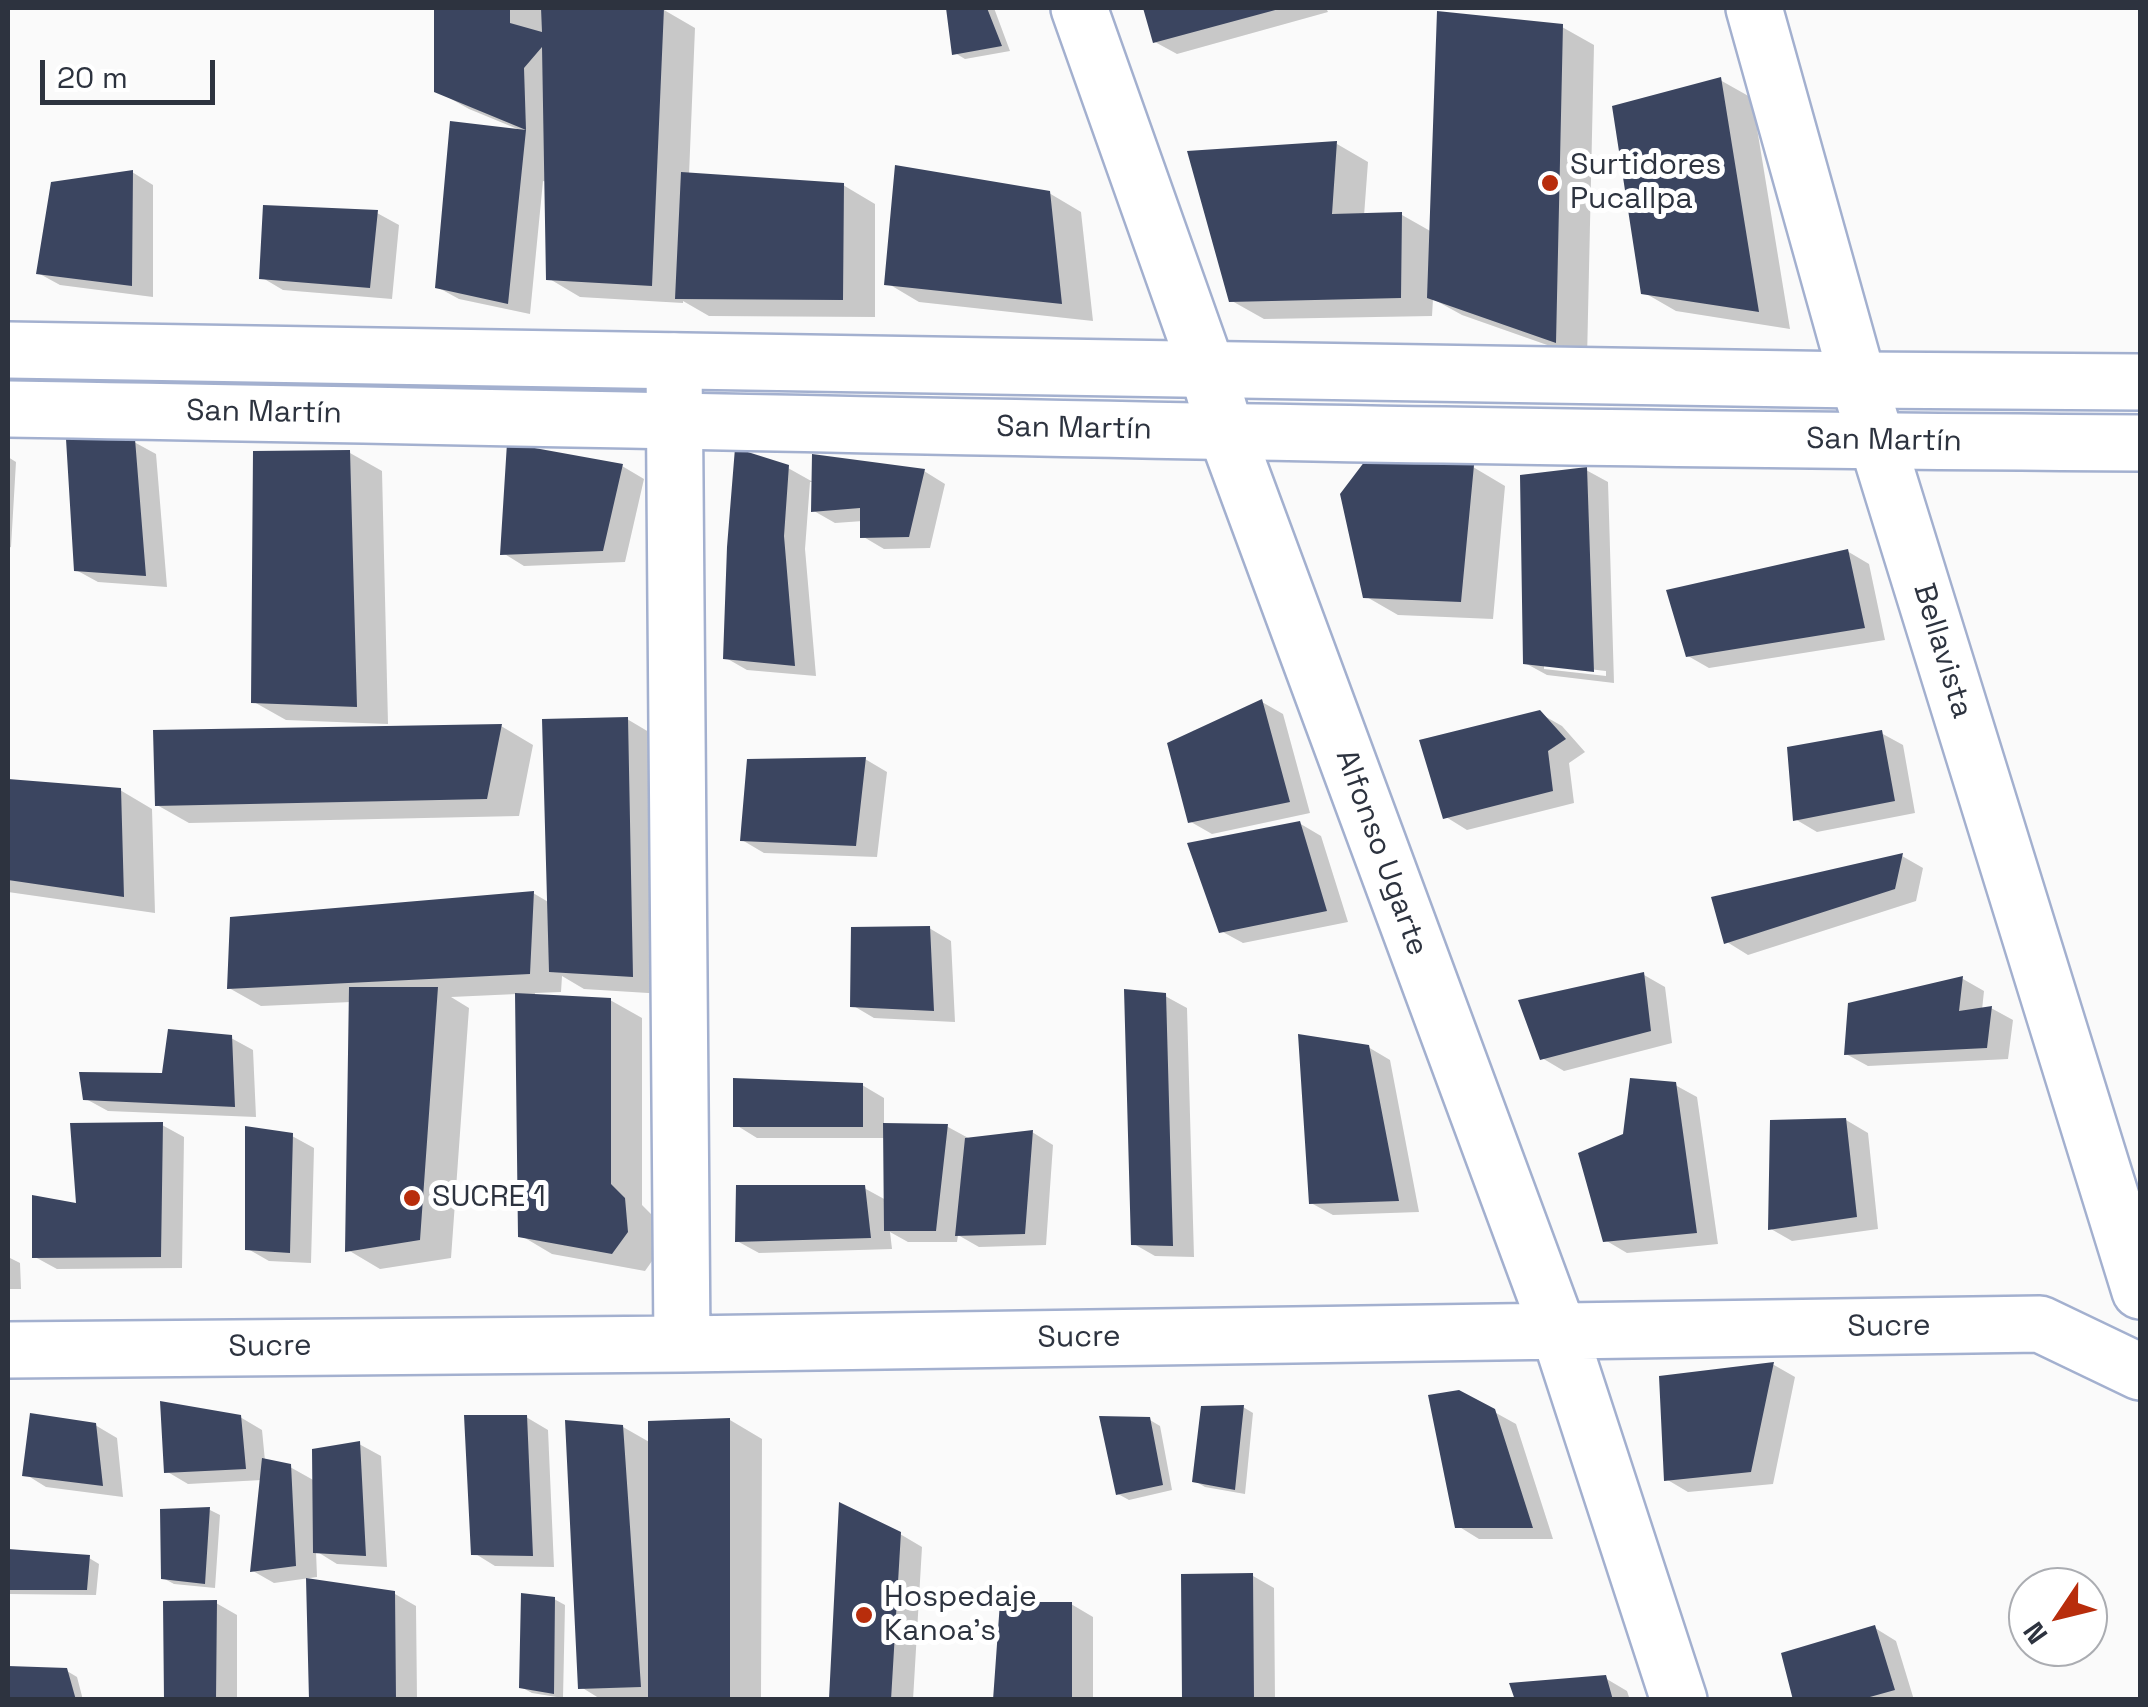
<!DOCTYPE html>
<html>
<head>
<meta charset="utf-8">
<style>
	body { margin:0 }
	#map { position:relative; width:2148px; height:1707px; overflow:hidden; background:#fafafa; font-family:"Space Grotesk",sans-serif }
	canvas { display:block }
	.frame { position:absolute; inset:0; border:10px solid #2d333f; pointer-events:none }
	.north { position:absolute; left:2008px; top:1567px; width:100px; height:100px; box-sizing:border-box; background:#fff; border:2px solid #abadb2; border-radius:50%; rotate:235deg; font-size:28px; font-weight:700; line-height:40px; text-align:center; color:#2d333f }
	.north::after { content:''; display:block; margin:auto; width:35px; height:45px; background:#b82d0c; clip-path:polygon(50% 0,100% 100%,50% 72%,0 100%) }
	.scale { position:absolute; left:40px; top:60px; width:175px; height:45px; box-sizing:border-box; border:5px solid #2d333f; border-top:0; padding-left:12px; font-size:30px; line-height:35px; white-space:nowrap; color:#2d333f; -webkit-text-stroke:8px #fff; paint-order:stroke }
</style>
</head>
<body>
<div id="map">
<canvas width="2148" height="1707"></canvas>
<div class="frame"></div>
<div class="north">N</div>
<div class="scale">20 m</div>
</div>
<script>
const c = document.querySelector('canvas').getContext('2d');
c.lineJoin = 'round';
function fillPath(path, color) {
  c.fillStyle = color;
  c.fill(path, 'evenodd');
}
function trace(path, color, width, dash) {
  c.strokeStyle = color;
  c.lineWidth = width;
  c.lineCap = dash ? 'butt' : 'round';
  c.setLineDash(dash || []);
  c.stroke(path);
}
function drawText(font, color, halo, rows, align = 'center') {
  c.font = font + ' "Space Grotesk",sans-serif';
  c.lineWidth = 10;
  c.setLineDash([]);
  c.textBaseline = 'middle';
  c.strokeStyle = halo;
  c.fillStyle = color;
  for (const [text, x, y, turn = 0] of rows) {
    c.save();
    c.translate(x, y);
    c.rotate((+turn || 0) * Math.PI / 180);
    c.textAlign = isNaN(turn) ? turn : align;
    if (halo) c.strokeText(text, 0, 0);
    c.fillText(text, 0, 0);
    c.restore();
  }
}
const shadow = new Path2D(`
	M 436,8 L 624,8 L 664,10 L 695,28 L 689,175 L 843,185 L 875,204 L 875,317 L 709,316 L 683,301 L 683,303 L 580,297 L 548,278 L 547,182 L 543,181 L 530,314 L 459,299 L 437,287 L 520,130 L 469,109 L 437,91 Z
	M 949,8 L 994,8 L 1010,51 L 965,59 L 955,53 Z
	M 1146,8 L 1326,8 L 1328,12 L 1177,54 L 1155,42 Z
	M 1562,27 L 1594,45 L 1587,359 L 1462,315 L 1433,299 L 1432,316 L 1264,319 L 1232,301 L 1337,144 L 1368,162 L 1364,216 L 1402,215 L 1432,232 Z
	M 1720,80 L 1752,98 L 1790,329 L 1676,311 L 1643,292 Z
	M 132,172 L 153,185 L 153,297 L 60,285 L 38,273 Z
	M 1049,193 L 1081,212 L 1093,321 L 919,302 L 887,283 Z
	M 377,213 L 399,225 L 392,299 L 283,290 L 261,277 Z
	M 134,442 L 156,454 L 167,587 L 98,582 L 76,570 Z
	M 350,453 L 382,471 L 388,724 L 286,720 L 254,702 Z
	M 8,457 L 16,462 L 11,547 L 8,548 Z
	M 622,466 L 644,479 L 625,562 L 524,566 L 503,553 Z
	M 1473,467 L 1505,486 L 1493,619 L 1398,615 L 1365,596 Z
	M 788,468 L 813,482 L 810,482 L 805,549 L 816,676 L 747,670 L 726,658 Z
	M 1586,470 L 1608,482 L 1614,683 L 1547,675 L 1525,663 ZM 1544,664 L 1606,671 L 1606,676 L 1544,669 Z
	M 924,471 L 945,484 L 930,548 L 884,549 L 862,536 L 863,521 L 835,523 L 814,511 Z
	M 1847,551 L 1869,564 L 1885,640 L 1709,668 L 1688,656 Z
	M 1262,702 L 1283,714 L 1310,813 L 1212,834 L 1191,822 Z
	M 1539,713 L 1562,726 L 1585,752 L 1569,763 L 1574,803 L 1467,830 L 1446,817 Z
	M 627,719 L 659,738 L 664,994 L 584,989 L 562,976 L 561,992 L 535,993 L 535,997 L 610,1000 L 642,1018 L 642,1205 L 656,1219 L 659,1251 L 645,1271 L 552,1254 L 520,1235 L 517,994 L 451,997 L 469,1008 L 451,1258 L 380,1269 L 348,1250 L 351,1002 L 261,1006 L 229,988 L 533,893 L 550,903 Z
	M 501,726 L 533,745 L 519,816 L 189,823 L 157,805 Z
	M 1881,733 L 1903,745 L 1915,813 L 1817,832 L 1795,819 Z
	M 865,759 L 887,772 L 877,857 L 764,853 L 742,840 Z
	M 8,782 L 120,790 L 152,809 L 155,913 L 8,892 Z
	M 1299,823 L 1321,836 L 1348,922 L 1243,943 L 1221,931 Z
	M 1902,856 L 1923,868 L 1916,901 L 1748,955 L 1727,942 Z
	M 929,928 L 951,941 L 955,1022 L 874,1018 L 852,1005 Z
	M 1644,975 L 1665,987 L 1672,1043 L 1564,1071 L 1542,1058 Z
	M 1963,979 L 1984,991 L 1982,1010 L 1991,1008 L 2013,1020 L 2008,1059 L 1868,1066 L 1846,1054 L 1851,1005 Z
	M 1165,996 L 1187,1008 L 1194,1257 L 1155,1256 L 1134,1244 Z
	M 231,1038 L 253,1050 L 256,1117 L 108,1111 L 86,1099 L 165,1076 Z
	M 1368,1047 L 1390,1060 L 1419,1212 L 1333,1215 L 1311,1203 Z
	M 862,1085 L 884,1098 L 884,1126 L 948,1127 L 972,1140 L 1032,1132 L 1053,1145 L 1046,1245 L 979,1247 L 958,1235 L 957,1242 L 908,1242 L 890,1232 L 892,1249 L 759,1253 L 737,1241 L 864,1188 L 886,1200 L 886,1138 L 757,1138 L 736,1125 Z
	M 1675,1085 L 1697,1097 L 1718,1244 L 1627,1253 L 1605,1240 L 1626,1136 Z
	M 1846,1120 L 1868,1133 L 1878,1229 L 1792,1241 L 1771,1229 Z
	M 162,1125 L 184,1137 L 182,1268 L 57,1269 L 35,1257 Z
	M 292,1136 L 314,1148 L 311,1263 L 269,1261 L 248,1249 Z
	M 8,1257 L 20,1263 L 21,1289 L 8,1289 Z
	M 1774,1365 L 1795,1377 L 1773,1484 L 1688,1492 L 1666,1479 L 1662,1378 Z
	M 1458,1392 L 1516,1424 L 1553,1539 L 1479,1539 L 1458,1526 Z
	M 1243,1407 L 1253,1413 L 1245,1494 L 1205,1487 L 1195,1481 Z
	M 240,1417 L 262,1430 L 265,1461 L 290,1467 L 315,1481 L 359,1444 L 381,1456 L 387,1567 L 337,1564 L 316,1551 L 317,1577 L 274,1583 L 253,1571 L 262,1480 L 188,1484 L 166,1471 Z
	M 526,1417 L 548,1430 L 554,1567 L 495,1566 L 474,1553 Z
	M 730,1420 L 762,1439 L 761,1700 L 602,1700 L 581,1687 L 623,1427 L 651,1443 Z
	M 1150,1420 L 1160,1426 L 1172,1490 L 1129,1500 L 1118,1494 Z
	M 95,1425 L 117,1438 L 123,1497 L 46,1487 L 25,1474 Z
	M 210,1510 L 220,1515 L 215,1588 L 174,1584 L 163,1578 Z
	M 900,1534 L 922,1547 L 913,1700 L 836,1700 L 832,1697 Z
	M 8,1552 L 89,1558 L 99,1564 L 96,1595 L 8,1594 Z
	M 1253,1576 L 1274,1588 L 1275,1700 L 1185,1700 Z
	M 395,1594 L 416,1606 L 417,1700 L 312,1700 Z
	M 554,1599 L 565,1605 L 563,1698 L 532,1693 L 521,1687 Z
	M 216,1603 L 237,1615 L 237,1700 L 167,1700 Z
	M 1071,1604 L 1093,1617 L 1093,1700 L 996,1700 Z
	M 1875,1628 L 1896,1641 L 1914,1700 L 1795,1700 Z
	M 8,1668 L 67,1671 L 77,1677 L 83,1700 L 8,1700 Z
	M 1605,1678 L 1627,1691 L 1630,1700 L 1517,1700 Z`);
const building = new Path2D(`
	M 434,8 L 510,8 L 510,23 L 542,32 L 541,8 L 664,8 L 652,286 L 546,280 L 542,47 L 524,68 L 526,130 L 434,92 Z
	M 946,8 L 987,8 L 1002,46 L 952,55 Z
	M 1143,8 L 1279,8 L 1279,9 L 1153,43 Z
	M 1437,11 L 1563,24 L 1556,343 L 1427,298 Z
	M 1721,77 L 1759,312 L 1641,294 L 1612,106 Z
	M 450,121 L 526,130 L 508,304 L 435,288 Z
	M 1337,141 L 1332,214 L 1402,212 L 1401,298 L 1229,302 L 1187,151 Z
	M 895,165 L 1050,191 L 1062,304 L 884,285 Z
	M 133,170 L 132,286 L 36,274 L 51,182 Z
	M 681,172 L 844,183 L 843,300 L 675,299 Z
	M 263,205 L 378,210 L 370,288 L 259,279 Z
	M 66,439 L 135,439 L 146,576 L 74,571 Z
	M 507,443 L 623,464 L 603,551 L 500,555 Z
	M 735,448 L 789,465 L 784,536 L 795,666 L 723,659 L 727,547 Z
	M 350,450 L 357,707 L 251,703 L 253,451 Z
	M 812,454 L 925,469 L 909,537 L 860,538 L 860,508 L 811,512 Z
	M 1365,461 L 1474,465 L 1461,602 L 1363,598 L 1340,494 Z
	M 1587,467 L 1594,672 L 1523,664 L 1520,475 Z
	M 1848,549 L 1865,628 L 1686,657 L 1666,590 Z
	M 1262,699 L 1290,802 L 1188,823 L 1167,743 Z
	M 1540,710 L 1566,739 L 1548,751 L 1553,791 L 1443,819 L 1419,740 Z
	M 628,717 L 633,977 L 549,972 L 542,719 Z
	M 502,724 L 487,799 L 155,806 L 153,730 Z
	M 1882,730 L 1895,801 L 1793,821 L 1787,747 Z
	M 866,757 L 856,846 L 740,841 L 747,759 Z
	M 8,779 L 121,788 L 124,897 L 8,880 Z
	M 1300,821 L 1327,911 L 1219,933 L 1187,843 Z
	M 1903,853 L 1895,889 L 1724,944 L 1711,897 Z
	M 534,891 L 530,974 L 227,989 L 230,917 Z
	M 930,926 L 934,1011 L 850,1007 L 851,927 Z
	M 1644,972 L 1651,1031 L 1540,1060 L 1518,1000 Z
	M 1963,976 L 1959,1011 L 1992,1006 L 1987,1048 L 1844,1055 L 1848,1003 Z
	M 349,987 L 438,987 L 420,1240 L 345,1252 Z
	M 1124,989 L 1166,993 L 1173,1246 L 1131,1245 Z
	M 515,993 L 611,998 L 611,1184 L 625,1198 L 628,1232 L 612,1254 L 518,1237 Z
	M 168,1029 L 232,1035 L 235,1107 L 83,1100 L 79,1072 L 162,1073 Z
	M 1298,1034 L 1369,1045 L 1399,1201 L 1309,1204 Z
	M 733,1078 L 863,1083 L 863,1127 L 733,1127 Z
	M 1630,1078 L 1676,1082 L 1697,1233 L 1603,1242 L 1578,1153 L 1623,1134 Z
	M 1846,1118 L 1857,1217 L 1768,1230 L 1770,1120 Z
	M 163,1122 L 161,1257 L 32,1258 L 32,1195 L 76,1203 L 70,1123 Z
	M 883,1123 L 948,1124 L 936,1231 L 884,1231 Z
	M 245,1126 L 293,1133 L 290,1253 L 245,1250 Z
	M 1033,1130 L 1025,1234 L 955,1236 L 965,1138 Z
	M 736,1185 L 865,1185 L 871,1238 L 735,1242 Z
	M 1774,1362 L 1751,1472 L 1664,1481 L 1659,1376 Z
	M 1459,1390 L 1495,1409 L 1533,1528 L 1455,1528 L 1428,1395 Z
	M 160,1401 L 241,1415 L 246,1469 L 164,1473 Z
	M 1244,1405 L 1235,1490 L 1192,1482 L 1201,1406 Z
	M 30,1413 L 96,1423 L 103,1486 L 22,1476 Z
	M 464,1415 L 527,1415 L 533,1556 L 471,1555 Z
	M 1099,1416 L 1150,1417 L 1163,1485 L 1116,1495 Z
	M 730,1418 L 730,1700 L 648,1700 L 648,1421 Z
	M 565,1420 L 623,1425 L 641,1687 L 578,1689 Z
	M 360,1441 L 366,1556 L 313,1553 L 312,1449 Z
	M 262,1458 L 291,1464 L 296,1566 L 250,1572 Z
	M 839,1502 L 901,1532 L 891,1700 L 829,1699 Z
	M 210,1507 L 205,1584 L 161,1579 L 160,1509 Z
	M 8,1549 L 90,1555 L 87,1590 L 8,1590 Z
	M 1253,1573 L 1254,1699 L 1182,1700 L 1181,1574 Z
	M 306,1578 L 395,1591 L 396,1700 L 309,1700 Z
	M 521,1593 L 555,1597 L 554,1694 L 519,1688 Z
	M 217,1600 L 216,1700 L 164,1700 L 163,1601 Z
	M 1000,1602 L 1072,1602 L 1072,1700 L 993,1700 Z
	M 1875,1625 L 1895,1690 L 1859,1700 L 1793,1700 L 1781,1653 Z
	M 8,1666 L 67,1668 L 76,1700 L 8,1700 Z
	M 1606,1675 L 1613,1700 L 1515,1700 L 1509,1683 Z`);
const minor = new Path2D(`
	M 1079,8 L 1207,369 L 1226,432 L 1559,1332 L 1679,1700
	M 1754,8 L 1858,380 L 2140,1291
	M 674,361 L 682,1344
	M 8,1350 L 682,1344 L 2040,1324 L 2140,1372`);
const secondary = new Path2D(`
	M 8,350 L 1858,380 L 2140,382
	M 8,409 C 718,420 1429,439 2140,443`);
const markers = [
	[1550,183,10,"#b82d0c"],
	[412,1198,10,"#b82d0c"],
	[864,1615,10,"#b82d0c"]
];
const poiNames = [
	["Surtidores",1570,166],
	["Pucallpa",1570,200],
	["SUCRE 1",432,1198],
	["Hospedaje",884,1598],
	["Kanoa's",884,1632]
];
const streetNames = [
	["San Martín",264,413,1],
	["San Martín",1074,429,1],
	["San Martín",1884,441,1],
	["Bellavista",1942,651,73],
	["Alfonso Ugarte",1381,853,70],
	["Sucre",1889,1327,-1],
	["Sucre",1079,1338,-1],
	["Sucre",270,1347,-1]
];
fillPath(shadow, '#0003');
fillPath(building, '#3b4560');
trace(minor, '#a3b0cf', 60);
trace(secondary, '#a3b0cf', 60);
trace(minor, '#fff', 55);
trace(secondary, '#fff', 55);
for (const [x, y, r, color] of markers) {
  const dot = new Path2D();
  dot.arc(x, y, r, 0, 2 * Math.PI);
  c.fillStyle = color;
  c.fill(dot);
  trace(dot, '#fff', 4);
}
drawText('30px', '#2d333f', '#fff', poiNames, 'left');
drawText('30px', '#2d333f', '#fff', streetNames);
</script>
</body>
</html>
